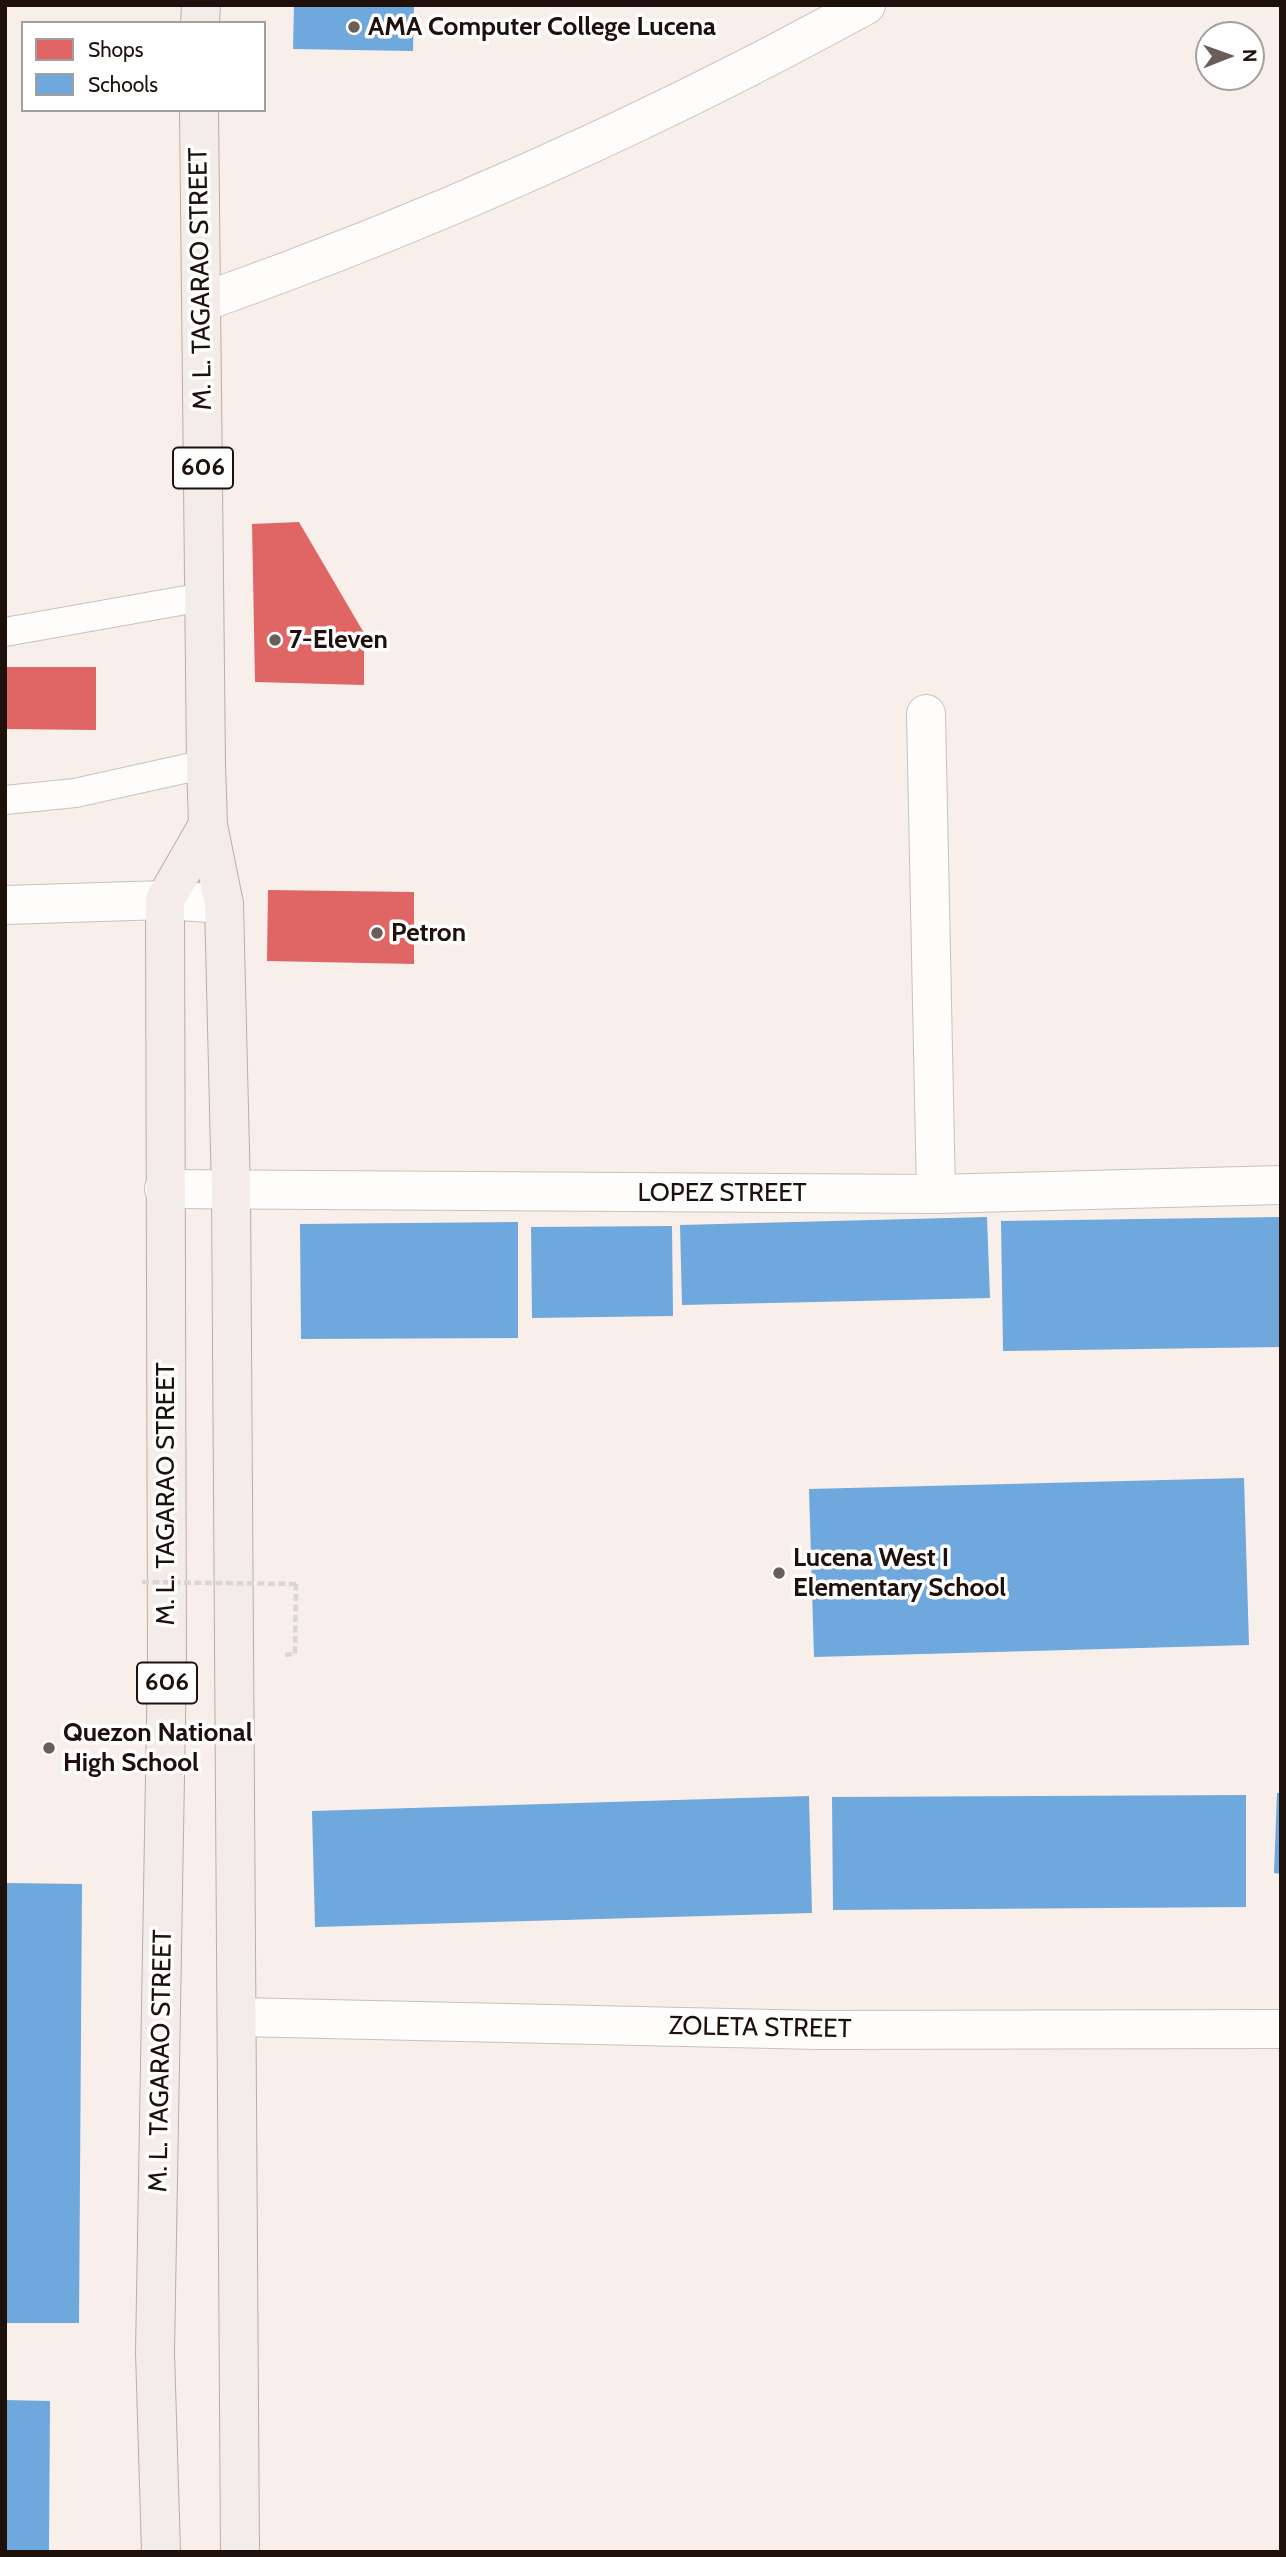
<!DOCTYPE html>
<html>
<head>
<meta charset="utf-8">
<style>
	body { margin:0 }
	#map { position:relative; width:1286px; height:2557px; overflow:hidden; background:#f8efeb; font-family:Cabin,sans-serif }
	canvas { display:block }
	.frame { position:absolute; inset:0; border:7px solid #1e100b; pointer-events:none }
	.legend { position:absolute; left:21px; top:21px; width:245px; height:91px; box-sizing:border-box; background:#fefefe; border:2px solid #a49f9d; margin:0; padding:9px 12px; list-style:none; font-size:21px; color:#1e100b }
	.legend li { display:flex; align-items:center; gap:14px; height:35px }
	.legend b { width:35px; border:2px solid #a49f9d }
	.north { position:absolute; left:1195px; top:21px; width:70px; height:70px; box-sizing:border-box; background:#fefefe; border:2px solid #a49f9d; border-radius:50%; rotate:89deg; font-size:19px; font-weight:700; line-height:28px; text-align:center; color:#1e100b }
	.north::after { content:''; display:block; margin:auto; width:24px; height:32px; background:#6a5e59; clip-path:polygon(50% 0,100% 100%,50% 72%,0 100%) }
</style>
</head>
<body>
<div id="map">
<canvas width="1286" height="2557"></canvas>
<div class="frame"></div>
<ul class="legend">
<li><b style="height:19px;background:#e06666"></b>Shops</li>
<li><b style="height:19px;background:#6fa8dc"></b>Schools</li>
</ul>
<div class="north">N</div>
</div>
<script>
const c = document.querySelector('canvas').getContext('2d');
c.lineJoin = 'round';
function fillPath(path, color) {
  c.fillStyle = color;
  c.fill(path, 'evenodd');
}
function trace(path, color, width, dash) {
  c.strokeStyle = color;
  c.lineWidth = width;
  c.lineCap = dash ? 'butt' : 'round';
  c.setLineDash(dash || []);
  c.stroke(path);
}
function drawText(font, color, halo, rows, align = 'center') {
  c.font = font + ' Cabin,sans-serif';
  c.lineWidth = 7;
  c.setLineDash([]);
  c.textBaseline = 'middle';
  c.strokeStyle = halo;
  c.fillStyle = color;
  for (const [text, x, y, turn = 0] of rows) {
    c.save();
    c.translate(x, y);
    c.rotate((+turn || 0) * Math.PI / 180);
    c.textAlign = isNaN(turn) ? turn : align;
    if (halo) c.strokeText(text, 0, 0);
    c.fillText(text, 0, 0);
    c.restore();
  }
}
const shops = new Path2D(`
	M 299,522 L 364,633 L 364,685 L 255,682 L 252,524 Z
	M 5,667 L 96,667 L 96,730 L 5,729 Z
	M 268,890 L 414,892 L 414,964 L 267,961 Z`);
const schools = new Path2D(`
	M 294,5 L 414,5 L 413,51 L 293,49 Z
	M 987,1217 L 990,1298 L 682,1305 L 680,1225 Z
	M 1281,1217 L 1281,1347 L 1003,1351 L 1001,1221 Z
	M 518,1222 L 518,1338 L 301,1339 L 300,1224 Z
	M 672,1226 L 673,1316 L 532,1318 L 531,1227 Z
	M 1244,1478 L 1249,1645 L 814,1657 L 809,1489 Z
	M 1277,1793 L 1281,1793 L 1281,1874 L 1274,1873 Z
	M 1246,1795 L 1246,1907 L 833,1910 L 832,1797 Z
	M 809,1796 L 812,1913 L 315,1927 L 312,1811 Z
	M 5,1883 L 82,1884 L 79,2323 L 5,2323 Z
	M 5,2400 L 50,2401 L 49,2552 L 5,2552 Z`);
const path = new Path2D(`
	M 285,1655 L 295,1654 L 296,1584`);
const service = new Path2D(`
	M 5,632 L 203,597
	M 5,800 L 75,793 L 206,764`);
const minor = new Path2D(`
	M 203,302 C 431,221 653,122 866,5
	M 926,714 L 936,1194
	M 5,905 L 165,900 L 224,904
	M 164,1189 L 936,1194 L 1281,1185
	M 238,2017 L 818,2030 L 1281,2029`);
const primary = new Path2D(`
	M 200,23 L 201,5
	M 199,110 L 206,764 L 208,825 L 224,904 L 231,1191 L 240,2552
	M 161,2552 L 155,2352 L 167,1662 L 165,900 L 208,825`);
const pathBridge = new Path2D(`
	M 142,1582 L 296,1584`);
const markers = [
	[354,27,7,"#6a5e59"],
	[275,640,7,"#6a5e59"],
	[377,933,7,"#6a5e59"],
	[779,1573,7,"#6a5e59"],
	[49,1748,7,"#6a5e59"]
];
const shields = [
	[203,468,60],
	[167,1683,60]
];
const shieldNames = [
	["606",203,468],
	["606",167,1683]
];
const poiNames = [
	["AMA Computer College Lucena",368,27],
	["7-Eleven",289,640],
	["Petron",391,933],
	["Lucena West I",793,1558],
	["Elementary School",793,1588],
	["Quezon National",63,1733],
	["High School",63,1763]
];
const streetNames = [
	["M. L. TAGARAO STREET",201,279,-91],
	["LOPEZ STREET",722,1193],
	["M. L. TAGARAO STREET",166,1494,-90],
	["ZOLETA STREET",760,2028,1],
	["M. L. TAGARAO STREET",161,2061,-89]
];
fillPath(shops, '#e06666');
fillPath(schools, '#6fa8dc');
trace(service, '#cac0bb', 30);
trace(minor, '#cac0bb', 40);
trace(primary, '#bdaca5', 40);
trace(path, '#d9d6d5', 4.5, [7, 3.5]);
trace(service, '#fefdfc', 28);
trace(minor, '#fefdfc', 38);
trace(primary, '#f4ece8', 38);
trace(pathBridge, '#d9d6d5', 4.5, [7, 3.5]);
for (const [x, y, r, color] of markers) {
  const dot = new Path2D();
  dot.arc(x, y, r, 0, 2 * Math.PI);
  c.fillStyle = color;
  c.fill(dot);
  trace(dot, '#fefefe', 2.5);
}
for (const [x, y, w] of shields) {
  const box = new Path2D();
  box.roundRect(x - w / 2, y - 20.5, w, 41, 5);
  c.fillStyle = '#fefefe';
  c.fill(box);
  trace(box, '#1e100b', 2);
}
drawText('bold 24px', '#1e100b', null, shieldNames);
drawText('bold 26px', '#1e100b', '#fefefe', poiNames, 'left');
drawText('26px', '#1e100b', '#fefefe', streetNames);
</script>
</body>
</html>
